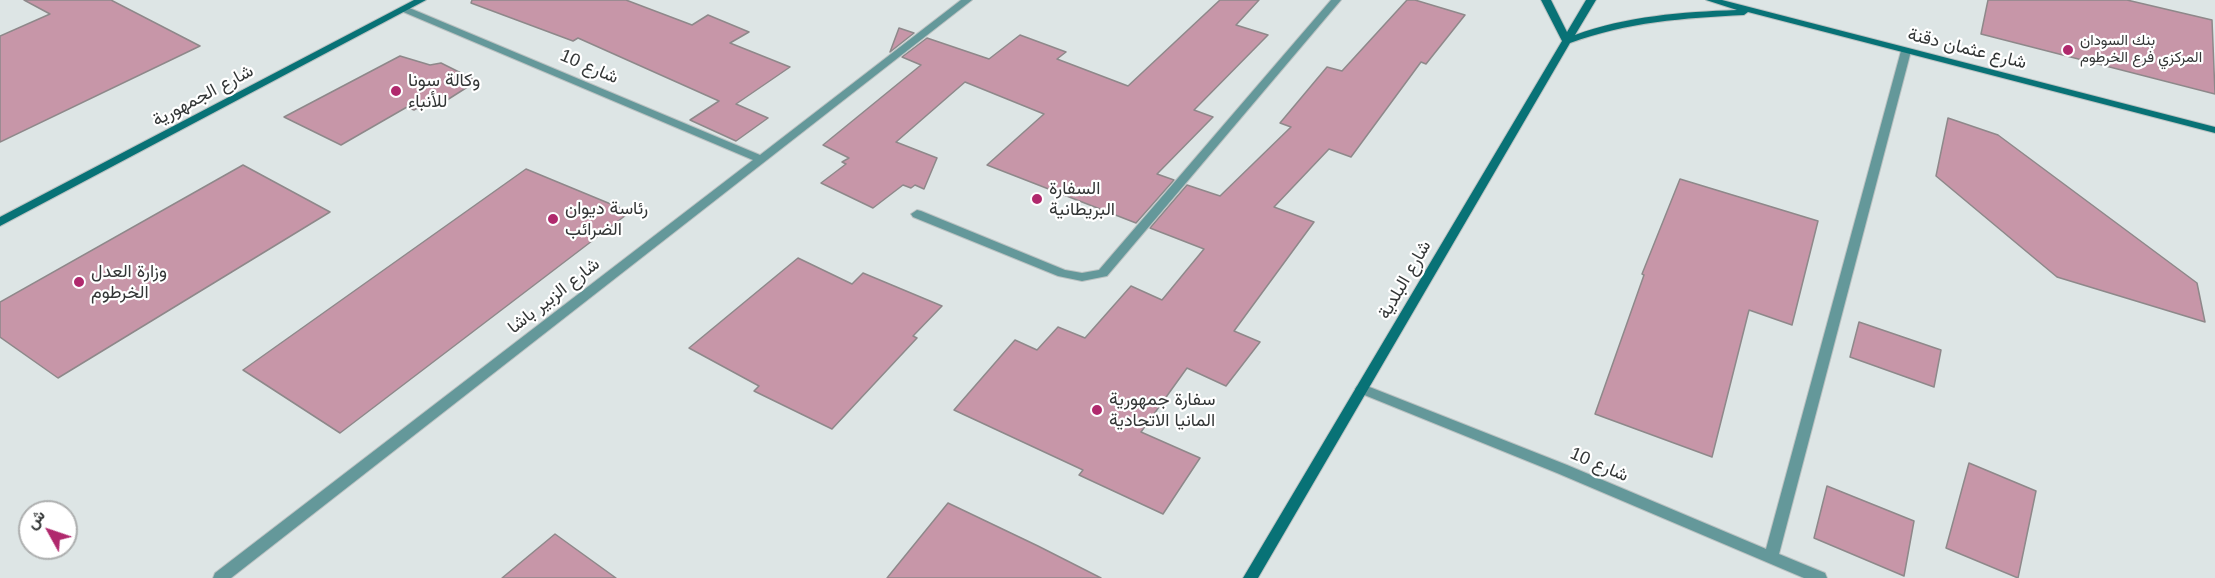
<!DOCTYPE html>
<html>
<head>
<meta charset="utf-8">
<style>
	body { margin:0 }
	#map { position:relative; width:2215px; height:578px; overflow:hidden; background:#dde5e5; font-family:Helvetica,Vazirmatn,sans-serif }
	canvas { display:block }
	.north { position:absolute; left:18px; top:500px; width:60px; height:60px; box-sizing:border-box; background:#fff; border:2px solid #adafaf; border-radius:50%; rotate:310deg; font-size:16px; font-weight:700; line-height:24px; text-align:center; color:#333636 }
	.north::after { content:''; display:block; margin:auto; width:21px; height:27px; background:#b0296d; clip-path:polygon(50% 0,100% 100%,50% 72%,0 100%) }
</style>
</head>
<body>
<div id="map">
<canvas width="2215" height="578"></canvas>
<div class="north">ش</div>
</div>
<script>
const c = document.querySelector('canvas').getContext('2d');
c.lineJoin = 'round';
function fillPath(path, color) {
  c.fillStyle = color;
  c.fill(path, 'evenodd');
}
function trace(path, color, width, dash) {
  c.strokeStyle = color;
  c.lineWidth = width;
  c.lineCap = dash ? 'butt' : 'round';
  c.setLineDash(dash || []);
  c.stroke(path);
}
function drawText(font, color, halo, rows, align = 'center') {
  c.font = font + ' Helvetica,Vazirmatn,sans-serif';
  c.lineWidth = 4.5;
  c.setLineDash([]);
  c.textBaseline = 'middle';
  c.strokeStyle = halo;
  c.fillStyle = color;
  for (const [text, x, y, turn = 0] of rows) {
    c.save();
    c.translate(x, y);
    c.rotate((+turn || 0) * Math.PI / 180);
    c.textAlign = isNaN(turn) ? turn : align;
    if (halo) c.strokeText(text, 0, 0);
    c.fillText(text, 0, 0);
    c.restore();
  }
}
const building = new Path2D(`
	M 24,0 L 111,0 L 200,46 L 0,142 L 0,36 L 50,14 Z
	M 472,0 L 626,0 L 692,25 L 708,15 L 749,32 L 730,43 L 790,67 L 736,104 L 768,118 L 736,141 L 690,120 L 719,101 L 578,38 L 573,41 L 471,3 Z
	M 1220,0 L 1259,0 L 1236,25 L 1268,35 L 1194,110 L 1213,117 L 1157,174 L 1174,180 L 1136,223 L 987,165 L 1044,114 L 965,82 L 896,142 L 937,158 L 924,189 L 915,185 L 911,188 L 903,185 L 873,208 L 821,183 L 846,164 L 842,162 L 849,158 L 823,145 L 921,65 L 902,57 L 927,38 L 989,59 L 1020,35 L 1066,52 L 1057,59 L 1128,86 Z
	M 1407,0 L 1415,0 L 1465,15 L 1426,64 L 1421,62 L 1351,157 L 1329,149 L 1274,207 L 1314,222 L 1234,331 L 1260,342 L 1226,386 L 1187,368 L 1141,432 L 1200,458 L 1163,514 L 1079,475 L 1083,470 L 954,410 L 1015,340 L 1037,350 L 1058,327 L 1085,338 L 1131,286 L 1162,300 L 1204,249 L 1150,228 L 1187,185 L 1220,196 L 1291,127 L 1280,123 L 1327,67 L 1342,71 Z
	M 1988,0 L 2127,0 L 2212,20 L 2215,94 L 1981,34 Z
	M 899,28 L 914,33 L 890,52 Z
	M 400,56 L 430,65 L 441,63 L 477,81 L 436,107 L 428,102 L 414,110 L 407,107 L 341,145 L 284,117 Z
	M 1948,118 L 1998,135 L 2197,283 L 2205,322 L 2057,277 L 1936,176 Z
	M 243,165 L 330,212 L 58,378 L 0,337 L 0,302 Z
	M 526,169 L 630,212 L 340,433 L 243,370 Z
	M 1680,179 L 1818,221 L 1792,325 L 1749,310 L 1712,457 L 1595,414 L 1644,275 L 1642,274 Z
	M 798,258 L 852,284 L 863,273 L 942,306 L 913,336 L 917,338 L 832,429 L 754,391 L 759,386 L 689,348 Z
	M 1859,322 L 1941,350 L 1934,387 L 1850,357 Z
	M 1969,463 L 2036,491 L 2018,578 L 1946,548 Z
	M 1827,486 L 1914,521 L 1904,576 L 1814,538 Z
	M 948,503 L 1038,546 L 1101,578 L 887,578 Z
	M 555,534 L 616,578 L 502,578 Z`);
const street = new Path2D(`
	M 961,0 L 972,0 L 231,578 L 213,578 L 215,573 L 753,160 L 401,11 L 401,7 L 407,7 L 760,155 Z
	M 1331,0 L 1341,0 L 1107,276 L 1082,281 L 1058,276 L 913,217 L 911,214 L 917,210 L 921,211 L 1065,270 L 1082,273 L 1099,270 Z
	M 1906,48 L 1911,51 L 1779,554 L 1825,573 L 1827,578 L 1804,578 L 1557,473 L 1357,392 L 1355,389 L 1357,386 L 1367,386 L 1567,465 L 1766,549 L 1901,51 Z`);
const secondary = new Path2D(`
	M 414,0 L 426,0 L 0,226 L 0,217 Z
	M 1541,0 L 1551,0 L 1567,32 L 1586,0 L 1596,0 L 1575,35 C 1627,16 1682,12 1737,10 L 1706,0 L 1722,0 L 2215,127 L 2215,133 L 1748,12 L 1744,15 C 1684,18 1627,22 1570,43 L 1258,578 L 1243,578 L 1562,41 Z`);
const markers = [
	[2068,50,6,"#b0296d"],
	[396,91,6,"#b0296d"],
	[1037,199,6,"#b0296d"],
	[553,219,6,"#b0296d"],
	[79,282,6,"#b0296d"],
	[1097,410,6,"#b0296d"]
];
const farPoinames = [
	["بنك السودان",2080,41],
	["المركزي فرع الخرطوم",2080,58]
];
const streetNames = [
	["شارع عثمان دقنة",1967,49,14],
	["شارع 10",589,67,23],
	["شارع الجمهورية",203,96,-28],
	["شارع البلدية",1405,280,-60],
	["شارع الزبير باشا",554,296,-38],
	["شارع 10",1599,465,23]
];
const poiNames = [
	["وكالة سونا",408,81],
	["للأنباء",408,102],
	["السفارة",1049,189],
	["البريطانية",1049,210],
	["رئاسة ديوان",565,209],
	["الضرائب",565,230],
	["وزارة العدل",91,272],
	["الخرطوم",91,293],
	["سفارة جمهورية",1109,400],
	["المانيا الاتحادية",1109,421]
];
fillPath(building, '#c796a8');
trace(building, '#8e888a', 1.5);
trace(street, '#bbc2c2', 2);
trace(secondary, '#bbc2c2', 2);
fillPath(street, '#64989a');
fillPath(secondary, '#087276');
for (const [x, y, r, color] of markers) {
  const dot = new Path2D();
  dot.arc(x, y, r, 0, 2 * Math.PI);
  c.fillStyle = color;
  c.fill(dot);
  trace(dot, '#fff', 2);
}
drawText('15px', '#333636', '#fff', farPoinames, 'left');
drawText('18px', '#333636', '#fff', streetNames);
drawText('18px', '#333636', '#fff', poiNames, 'left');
</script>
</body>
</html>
